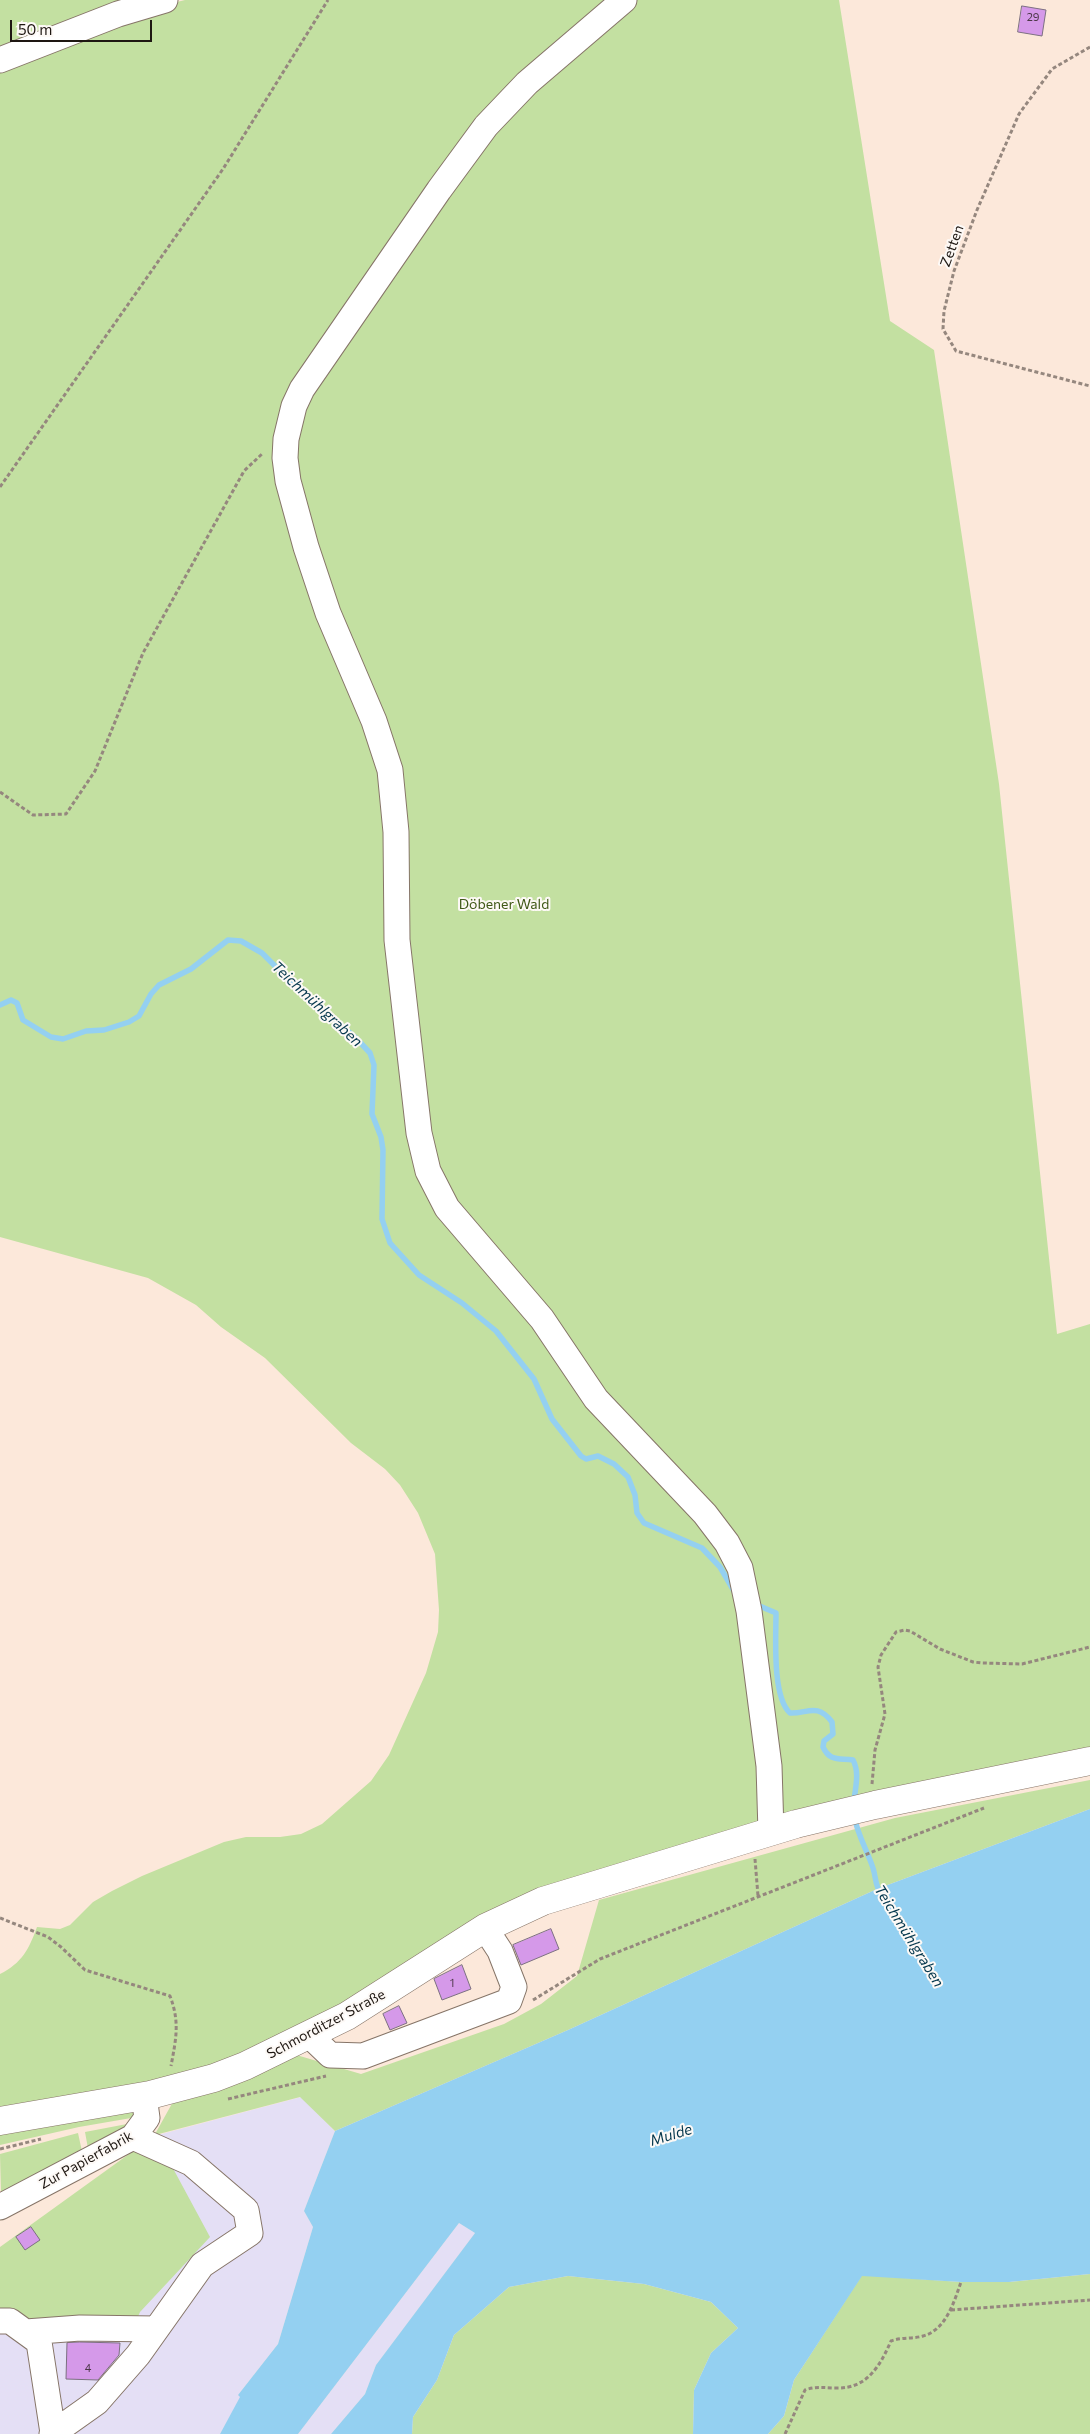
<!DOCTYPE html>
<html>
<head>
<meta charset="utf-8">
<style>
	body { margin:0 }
	#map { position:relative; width:1090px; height:2434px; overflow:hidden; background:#fce8da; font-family:Commissioner,sans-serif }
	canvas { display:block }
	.scale { position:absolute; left:10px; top:20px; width:142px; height:22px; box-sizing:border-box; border:2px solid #1e1712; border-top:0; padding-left:6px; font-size:15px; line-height:18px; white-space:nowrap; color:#1e1712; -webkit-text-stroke:4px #fdf9f6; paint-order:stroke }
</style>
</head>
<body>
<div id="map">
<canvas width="1090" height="2434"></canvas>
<div class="scale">50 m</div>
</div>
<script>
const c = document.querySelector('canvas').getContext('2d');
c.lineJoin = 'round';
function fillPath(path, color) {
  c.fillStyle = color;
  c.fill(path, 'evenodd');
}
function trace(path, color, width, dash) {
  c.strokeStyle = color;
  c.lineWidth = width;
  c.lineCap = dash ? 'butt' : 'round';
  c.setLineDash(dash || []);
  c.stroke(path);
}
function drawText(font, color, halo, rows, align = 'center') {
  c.font = font + ' Commissioner,sans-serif';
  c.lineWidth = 4;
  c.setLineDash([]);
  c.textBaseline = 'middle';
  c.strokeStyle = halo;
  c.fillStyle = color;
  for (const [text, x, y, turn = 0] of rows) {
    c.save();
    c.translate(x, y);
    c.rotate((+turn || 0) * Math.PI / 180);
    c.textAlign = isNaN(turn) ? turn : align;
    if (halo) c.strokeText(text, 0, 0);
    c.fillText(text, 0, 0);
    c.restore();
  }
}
const industrial = new Path2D(`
	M 301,2097 L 335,2131 L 304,2211 L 313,2227 L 278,2344 L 238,2395 L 241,2397 L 220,2434 L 0,2434 L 0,2316 L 134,2326 L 139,2312 L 154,2136 Z
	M 459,2223 L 475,2233 L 376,2365 L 365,2394 L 331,2434 L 298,2434 Z`);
const green = new Path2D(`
	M 0,0 L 144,0 L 0,55 Z
	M 185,0 L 839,0 L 890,321 L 934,350 L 999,784 L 1057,1334 L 1090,1324 L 1090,1751 L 622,1867 L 211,2069 L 0,2112 L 0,1974 C 22,1963 29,1949 37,1927 L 60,1929 L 70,1925 L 93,1902 L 112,1891 L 142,1876 L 224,1842 L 246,1837 L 280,1837 L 301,1834 L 322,1824 L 371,1781 L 389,1755 L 426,1673 L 438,1632 L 439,1610 L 435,1554 L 418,1513 L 400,1485 L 385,1469 L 351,1443 L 265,1358 L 221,1327 L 196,1305 L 148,1278 L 0,1237 L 0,66 L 149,9 Z
	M 1090,1780 L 1090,1809 L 877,1889 L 568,2030 L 335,2131 L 300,2097 L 155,2135 L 210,2237 L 140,2312 L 134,2326 L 54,2324 L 0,2316 L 0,2247 L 154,2136 L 174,2100 L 293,2054 L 361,2074 L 504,2024 L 541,2004 L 577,1976 L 599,1900 L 895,1818 Z
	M 136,2107 L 137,2117 L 79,2127 L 0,2145 L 0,2133 Z
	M 127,2124 L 120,2133 L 89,2154 L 85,2132 Z
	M 78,2133 L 83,2156 L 1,2193 L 0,2154 Z
	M 1090,2274 L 1090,2434 L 768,2434 L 784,2416 L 794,2380 L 862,2275 L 961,2282 L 1009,2282 Z
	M 568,2276 L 644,2284 L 711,2302 L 738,2328 L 711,2353 L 694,2390 L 693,2434 L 412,2434 L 413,2417 L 437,2380 L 454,2335 L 509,2287 Z`);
const water = new Path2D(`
	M 1090,1809 L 1090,2274 L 1009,2282 L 961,2282 L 862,2276 L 794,2380 L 784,2416 L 768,2434 L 693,2434 L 694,2390 L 711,2353 L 738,2328 L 711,2302 L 644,2284 L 568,2276 L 509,2287 L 454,2335 L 437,2380 L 413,2417 L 412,2434 L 331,2434 L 365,2394 L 376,2365 L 475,2233 L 459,2223 L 298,2434 L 220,2434 L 240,2397 L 238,2395 L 278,2344 L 313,2227 L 304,2211 L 335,2131 L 568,2030 L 877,1889 Z`);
const stream = new Path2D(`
	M 0,1005 L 11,1000 L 17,1003 L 23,1020 L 51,1037 L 63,1039 L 86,1031 L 104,1030 L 129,1022 L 139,1016 L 151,994 L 159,985 L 191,969 L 228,940 L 241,941 L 262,953 L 288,979 L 356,1038 L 370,1053 L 374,1065 L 372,1114 L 381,1137 L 383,1150 L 382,1219 L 390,1243 L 419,1275 L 462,1303 L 496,1331 L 534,1379 L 552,1419 L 581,1456 L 586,1459 L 598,1456 L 614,1464 L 628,1477 L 635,1495 L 637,1513 L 644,1523 L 702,1548 L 720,1567 L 734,1591
	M 755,1604 L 776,1613 C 776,1637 772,1697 790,1713 C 807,1714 817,1702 832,1722 L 833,1734 L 824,1741 L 823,1747 C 830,1762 839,1758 853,1760 C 860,1773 855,1788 854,1802
	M 854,1816 C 858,1836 867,1850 873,1868 C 876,1877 875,1886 881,1894`);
const building = new Path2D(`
	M 1022,6 L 1046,10 L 1042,36 L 1018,32 Z
	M 551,1929 L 559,1949 L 521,1965 L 513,1945 Z
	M 462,1965 L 471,1989 L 442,2000 L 434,1979 Z
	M 399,2006 L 407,2023 L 390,2030 L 383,2014 Z
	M 31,2227 L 40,2240 L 25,2250 L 16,2237 Z
	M 80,2342 L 120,2343 L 119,2355 L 98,2380 L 66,2379 L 67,2343 Z`);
const path = new Path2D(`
	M 1090,47 L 1052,69 L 1019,114 L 977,210 L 954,271 L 944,311 L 943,329 L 956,351 L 1090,386
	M 0,487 L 223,169 L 328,0
	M 0,792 L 33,815 L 66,814 L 95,771 L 143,653 L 244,471 L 263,453
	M 872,1784 L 875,1750 L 885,1714 L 878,1667 L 881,1655 L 896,1632 L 905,1630 L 910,1631 L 940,1649 L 973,1662 L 982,1663 L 1022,1664 L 1090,1647
	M 755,1859 L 758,1896
	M 0,1918 L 48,1937 L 61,1947 L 85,1970 L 170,1996 C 180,2022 176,2039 171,2066
	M 533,2000 L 600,1959 L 984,1808
	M 228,2099 L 326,2076
	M 0,2149 L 41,2139
	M 951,2310 L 1090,2300
	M 785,2434 L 805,2390 C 816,2386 825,2388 836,2388 C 867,2389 880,2366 891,2341 C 902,2337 913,2339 923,2336 C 946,2330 954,2302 961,2282`);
const minor = new Path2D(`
	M 624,0 L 527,83 L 486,126 L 439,190 L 302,389 L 294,406 L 286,439 L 285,458 L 288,481 L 306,547 L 328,613 L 374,721 L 390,770 L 396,832 L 397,940 L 419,1133 L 428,1171 L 447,1208 L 542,1319 L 596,1399 L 705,1514 L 727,1543 L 740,1568 L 749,1611 L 769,1766 L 771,1832
	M 0,60 L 118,14 L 165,0
	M 309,2035 L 330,2055 L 363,2056 L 509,2001 L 514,1987 L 500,1951 L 485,1928
	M 0,2207 L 133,2137 L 147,2118 L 144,2096
	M 0,2321 L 10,2321 L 39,2342 L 53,2433
	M 26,2332 L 80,2328 L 156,2329
	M 52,2434 L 97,2402 L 138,2355 L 202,2265 L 250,2233 L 246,2210 L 191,2163 L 133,2137`);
const major = new Path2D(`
	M 0,2121 L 150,2095 L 214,2078 L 245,2066 L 347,2016 L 485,1928 L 543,1901 L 796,1824 L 875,1805 L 1090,1761`);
const numberNames = [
	["29",1033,17],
	["1",452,1983],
	["4",88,2368]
];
const streetNames = [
	["Zetten",952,246,-70],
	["Schmorditzer Straße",326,2024,-28],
	["Zur Papierfabrik",86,2160,-29]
];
const parkNames = [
	["Döbener Wald",504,904]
];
const waterNames = [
	["Teichmühlgraben",317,1004,43],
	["Teichmühlgraben",909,1936,58],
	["Mulde",671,2135,-17]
];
fillPath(industrial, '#e4dff5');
fillPath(green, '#c3e0a1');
fillPath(water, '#94d0f1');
trace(stream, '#94d0f1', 5.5);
fillPath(building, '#d599e9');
trace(building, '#7c7081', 1);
trace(minor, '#867568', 27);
trace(major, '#867568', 29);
trace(path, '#95877e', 3, [4, 2.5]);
trace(minor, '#fff', 25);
trace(major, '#fff', 28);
drawText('11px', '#4c3848', null, numberNames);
drawText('14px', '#1e1712', '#fdf9f6', streetNames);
drawText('14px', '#405918', '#fdf9f6', parkNames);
drawText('italic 15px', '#04374d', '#fdf9f6', waterNames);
</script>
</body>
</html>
